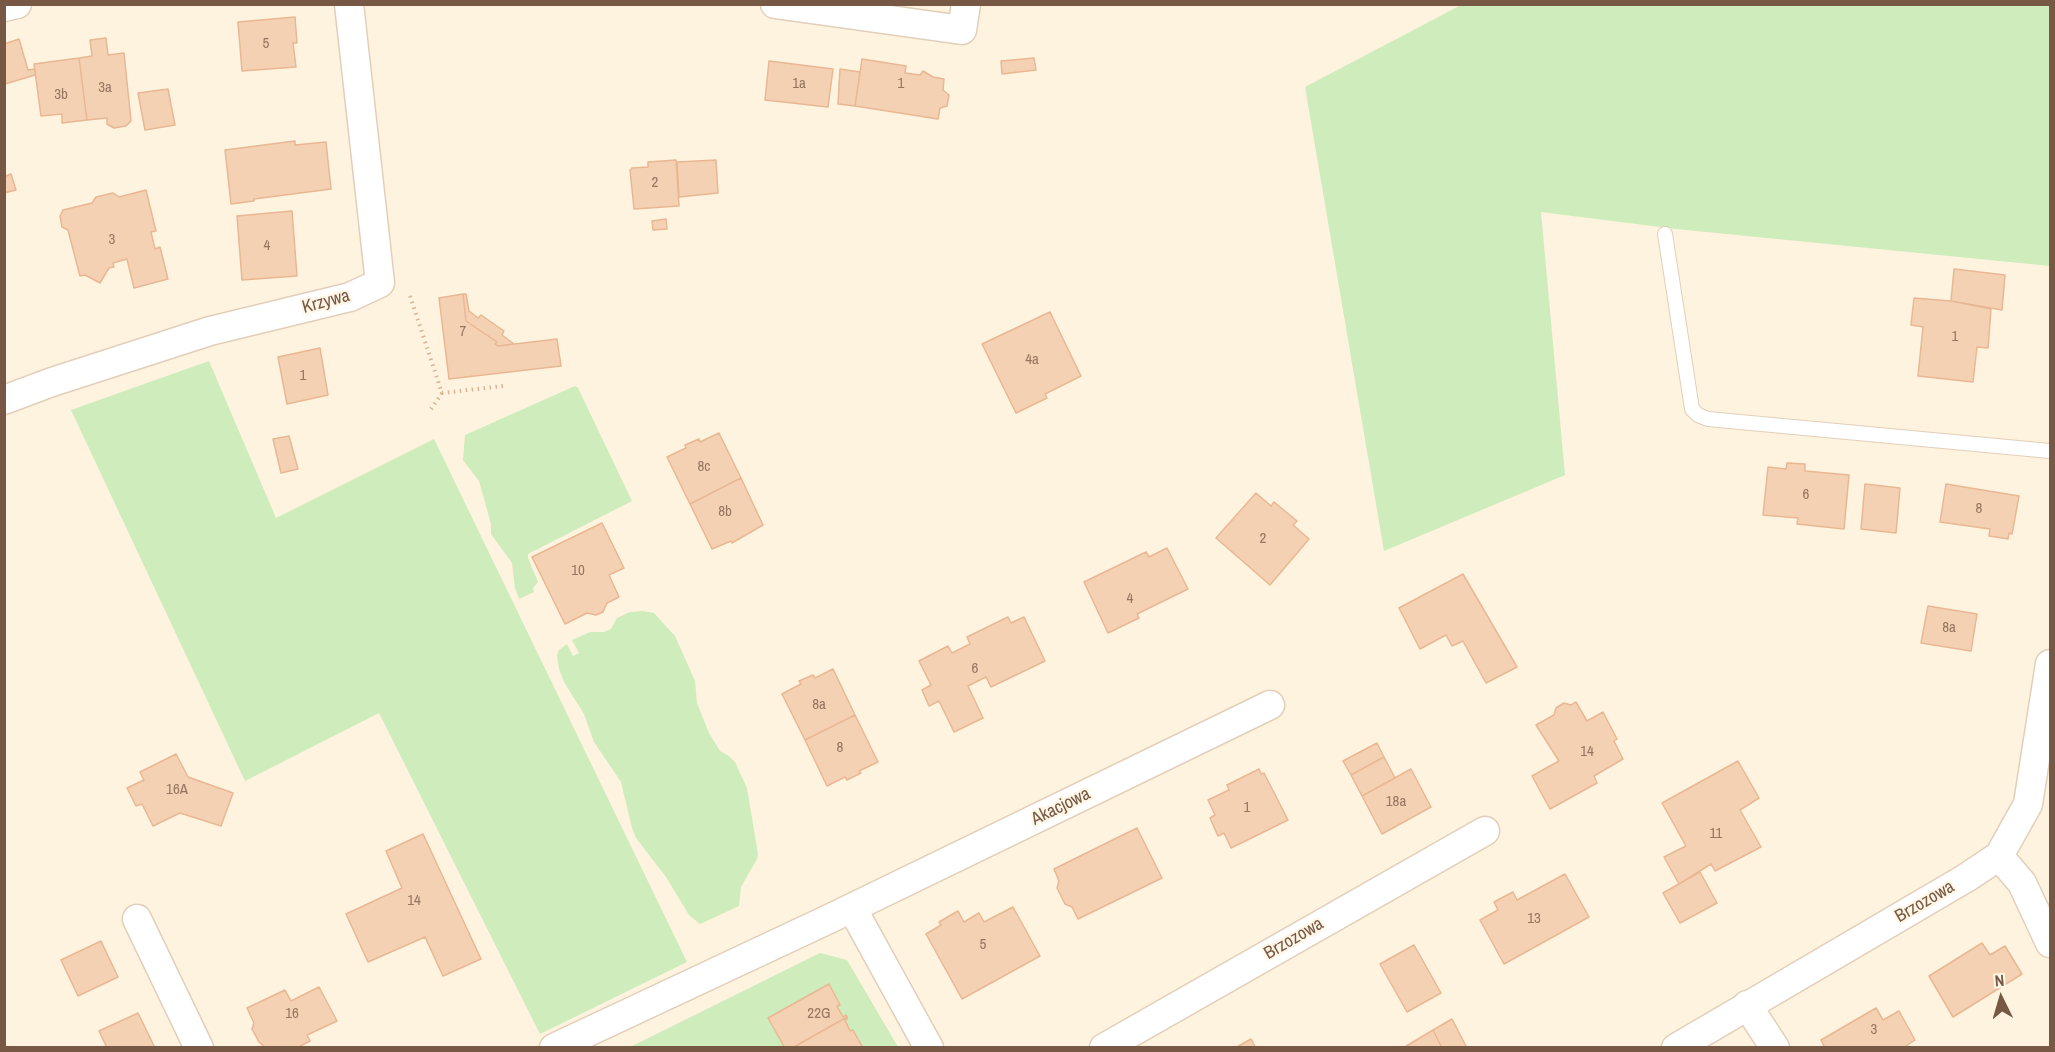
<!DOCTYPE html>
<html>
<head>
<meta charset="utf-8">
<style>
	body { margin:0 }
	#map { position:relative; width:2055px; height:1052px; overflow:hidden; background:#fef3de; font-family:"Archivo Narrow",sans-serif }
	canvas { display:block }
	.frame { position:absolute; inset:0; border:6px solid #765845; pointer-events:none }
	.north { position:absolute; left:1971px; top:968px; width:60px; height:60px; -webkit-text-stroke:4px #fff6e6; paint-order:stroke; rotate:355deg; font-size:16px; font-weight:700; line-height:24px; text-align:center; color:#765845 }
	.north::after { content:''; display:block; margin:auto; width:21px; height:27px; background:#765845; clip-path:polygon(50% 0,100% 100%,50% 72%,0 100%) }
</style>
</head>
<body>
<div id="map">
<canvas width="2055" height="1052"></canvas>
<div class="frame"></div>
<div class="north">N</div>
</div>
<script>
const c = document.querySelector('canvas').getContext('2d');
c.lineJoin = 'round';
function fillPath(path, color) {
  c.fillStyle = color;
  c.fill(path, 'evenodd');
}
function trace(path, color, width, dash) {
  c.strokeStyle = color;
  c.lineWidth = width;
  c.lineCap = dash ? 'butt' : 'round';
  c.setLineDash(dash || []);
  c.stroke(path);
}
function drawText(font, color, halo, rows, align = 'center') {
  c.font = font + ' "Archivo Narrow",sans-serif';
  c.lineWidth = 4.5;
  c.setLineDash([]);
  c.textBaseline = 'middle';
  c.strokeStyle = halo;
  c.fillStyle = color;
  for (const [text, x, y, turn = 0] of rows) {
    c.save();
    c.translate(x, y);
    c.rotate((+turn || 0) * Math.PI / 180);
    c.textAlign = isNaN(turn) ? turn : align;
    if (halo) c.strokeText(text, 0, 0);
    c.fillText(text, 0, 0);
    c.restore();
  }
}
const green = new Path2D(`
	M 1461,5 L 2050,5 L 2050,266 L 1676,229 L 1541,212 L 1565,475 L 1384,551 L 1305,87 Z
	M 209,361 L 276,518 L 434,439 L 687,962 L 540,1034 L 379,713 L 245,781 L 71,410 Z
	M 575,386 L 578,388 L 632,501 L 528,554 L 528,558 L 538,582 L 533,588 L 534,592 L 519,599 L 515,588 L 512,563 L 491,534 L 491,524 L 479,481 L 463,460 L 465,435 Z
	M 642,611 L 654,613 L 675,636 L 695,681 L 697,703 L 709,733 L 720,751 L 729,756 L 735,762 L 747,788 L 758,854 L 757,859 L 741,887 L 739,906 L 700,924 L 689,915 L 666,877 L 636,838 L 632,828 L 621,782 L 594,742 L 584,714 L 564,682 L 559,669 L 557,655 L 559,650 L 567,644 L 573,656 L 579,653 L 572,640 L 590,632 L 604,632 L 611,629 L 617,618 L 630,612 Z
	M 820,953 L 847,960 L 898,1047 L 628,1048 Z`);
const building = new Path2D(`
	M 295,17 L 297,43 L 293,43 L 296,67 L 242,71 L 238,22 Z
	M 106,38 L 108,55 L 124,53 L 131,121 L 126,126 L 114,128 L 107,124 L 107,118 L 87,120 L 79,58 L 92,56 L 90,40 Z
	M 19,39 L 28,70 L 35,69 L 35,75 L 5,84 L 4,44 Z
	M 79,58 L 87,120 L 62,123 L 62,114 L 41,116 L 34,64 Z
	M 1034,58 L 1036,70 L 1002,74 L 1001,61 Z
	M 862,59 L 906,66 L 905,73 L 920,75 L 923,71 L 933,77 L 944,79 L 943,90 L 949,95 L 947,106 L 940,108 L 938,119 L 855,106 Z
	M 769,61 L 833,69 L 828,107 L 765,100 Z
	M 840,69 L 860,72 L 855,106 L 838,104 Z
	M 168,89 L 175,125 L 145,130 L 138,93 Z
	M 295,141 L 295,145 L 326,142 L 331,189 L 254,199 L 254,201 L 231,204 L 225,150 Z
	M 676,160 L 679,206 L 634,209 L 630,170 L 632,168 L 648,167 L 648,162 Z
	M 716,160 L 718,193 L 679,197 L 677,162 Z
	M 4,172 L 6,176 L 11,174 L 16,190 L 4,193 Z
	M 146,190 L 156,231 L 151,232 L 155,249 L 160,247 L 168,279 L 134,288 L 127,259 L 113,263 L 114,267 L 109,268 L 100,283 L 85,275 L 80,276 L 68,230 L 62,227 L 60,216 L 63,210 L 92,203 L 96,197 L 113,193 L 119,197 Z
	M 292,211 L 297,276 L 242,280 L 237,216 Z
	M 666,219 L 667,229 L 653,230 L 652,221 Z
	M 1954,269 L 2005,275 L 2002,310 L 1951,301 Z
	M 463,294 L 466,321 L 497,342 L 495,344 L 498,346 L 557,339 L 561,366 L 449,379 L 439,298 Z
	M 463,294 L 466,294 L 469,311 L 478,318 L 481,315 L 504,331 L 502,335 L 514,344 L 498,346 L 495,344 L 497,342 L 466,321 Z
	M 1914,298 L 1951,301 L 1991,309 L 1988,348 L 1977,347 L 1973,382 L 1918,376 L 1923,327 L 1911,325 Z
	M 1050,312 L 1081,376 L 1045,394 L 1047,398 L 1016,413 L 982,344 Z
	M 320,348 L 328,395 L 287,404 L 278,357 Z
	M 719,433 L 741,478 L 690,504 L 667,457 L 686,448 L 685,445 L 699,439 L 700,442 Z
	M 289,436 L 298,469 L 281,473 L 273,439 Z
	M 1787,463 L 1805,464 L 1805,471 L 1849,475 L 1844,529 L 1797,524 L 1798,518 L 1763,515 L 1768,467 L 1786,469 Z
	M 741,478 L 763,525 L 732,543 L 731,541 L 712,549 L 690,504 Z
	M 1865,484 L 1900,488 L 1896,533 L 1861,529 Z
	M 1946,484 L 2019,496 L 2012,534 L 2009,533 L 2008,539 L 1989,536 L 1990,529 L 1940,522 Z
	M 1256,493 L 1271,506 L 1274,502 L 1297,521 L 1293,525 L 1309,539 L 1270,585 L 1216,538 Z
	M 602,523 L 624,568 L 609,575 L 619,597 L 607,603 L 603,612 L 596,615 L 587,613 L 565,624 L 532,557 Z
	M 1167,548 L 1188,589 L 1137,614 L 1139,618 L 1108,633 L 1084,582 L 1146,552 L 1149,557 Z
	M 1463,574 L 1517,667 L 1486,683 L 1463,641 L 1452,646 L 1446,635 L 1420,649 L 1399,608 Z
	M 1928,606 L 1977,614 L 1971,651 L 1921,643 Z
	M 1008,617 L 1011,623 L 1024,617 L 1045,661 L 991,687 L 986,677 L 968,686 L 983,718 L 954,732 L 939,701 L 929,706 L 922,690 L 931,685 L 919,661 L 948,646 L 952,653 L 970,644 L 967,637 Z
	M 833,669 L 855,715 L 805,740 L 782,694 L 801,684 L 799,681 L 813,675 L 815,678 Z
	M 1576,702 L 1587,721 L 1603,712 L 1617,739 L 1614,741 L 1623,759 L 1594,776 L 1597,783 L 1550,809 L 1532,776 L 1559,761 L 1536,725 L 1554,715 L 1556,708 L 1564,703 L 1571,705 Z
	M 855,715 L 878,762 L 859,771 L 861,773 L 847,780 L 845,777 L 827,786 L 805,740 Z
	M 1377,743 L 1384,757 L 1351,775 L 1343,761 Z
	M 176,754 L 188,777 L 233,793 L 221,826 L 180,813 L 153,826 L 142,804 L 136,806 L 127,788 L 144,780 L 140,772 Z
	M 1384,757 L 1395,778 L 1362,796 L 1351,775 Z
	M 1738,761 L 1759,798 L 1740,810 L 1761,847 L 1715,871 L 1711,864 L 1679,884 L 1664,857 L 1686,846 L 1662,803 Z
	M 1259,769 L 1261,774 L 1264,773 L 1288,820 L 1231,848 L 1224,833 L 1218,836 L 1210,818 L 1215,815 L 1208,800 L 1229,790 L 1227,785 Z
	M 1411,769 L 1431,807 L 1382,834 L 1362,796 Z
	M 1137,828 L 1162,878 L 1078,919 L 1072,907 L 1065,904 L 1057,888 L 1059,881 L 1054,869 Z
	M 423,834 L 481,959 L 443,976 L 425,937 L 368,962 L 346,914 L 402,888 L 386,851 Z
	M 1700,872 L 1717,903 L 1680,923 L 1663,893 Z
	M 1565,874 L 1589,917 L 1504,964 L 1480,920 L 1498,910 L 1494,902 L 1513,892 L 1517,900 Z
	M 1013,907 L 1040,956 L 962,999 L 926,934 L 941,925 L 939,922 L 958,911 L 964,922 L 979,913 L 984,922 Z
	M 101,941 L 118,977 L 78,996 L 61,960 Z
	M 1982,943 L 1990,955 L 2005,946 L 2022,974 L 1953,1017 L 1929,976 Z
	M 1414,945 L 1441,993 L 1407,1012 L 1380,964 Z
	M 829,984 L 840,1005 L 837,1006 L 843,1017 L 846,1015 L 847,1017 L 792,1048 L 785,1048 L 768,1018 Z
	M 319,987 L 337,1021 L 307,1035 L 310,1041 L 297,1048 L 266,1048 L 259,1042 L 252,1029 L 254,1023 L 247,1008 L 285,990 L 291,1001 Z
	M 1876,1008 L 1883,1020 L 1899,1011 L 1915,1040 L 1903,1048 L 1825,1048 L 1821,1040 Z
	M 138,1013 L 155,1048 L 107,1048 L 99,1031 Z
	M 847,1017 L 847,1019 L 845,1020 L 850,1031 L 853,1030 L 863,1048 L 792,1048 Z
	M 1452,1019 L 1467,1048 L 1442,1048 L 1433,1030 Z
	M 1433,1030 L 1442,1048 L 1403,1048 Z
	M 1251,1039 L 1256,1048 L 1235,1048 Z`);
const path = new Path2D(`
	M 410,296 L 442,393 L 503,386
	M 431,409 L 442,393`);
const lane = new Path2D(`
	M 1665,234 L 1692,409 L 1698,415 L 1708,419 L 2050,451`);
const street = new Path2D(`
	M 775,4 L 962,30 L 966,4
	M 4,7 L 17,4
	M 4,400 L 52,382 L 210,331 L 350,297 L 380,283 L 349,4
	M 1999,856 L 2022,883 L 2050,943
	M 852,908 L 929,1048
	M 137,919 L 199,1048
	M 1747,1005 L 1775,1048
	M 554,1048 L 829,919 L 1270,705
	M 1104,1048 L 1485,831
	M 1676,1048 L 1966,878 L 1999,856 L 2028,804 L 2050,664`);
const numberNames = [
	["5",266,44],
	["1a",799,84],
	["1",901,84],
	["3a",105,88],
	["3b",61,95],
	["2",655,183],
	["3",112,240],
	["4",267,246],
	["7",463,332],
	["1",1955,337],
	["4a",1032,360],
	["1",303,376],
	["8c",704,467],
	["6",1806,495],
	["8",1979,509],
	["8b",725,512],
	["2",1263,539],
	["10",578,571],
	["4",1130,599],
	["8a",1949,628],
	["6",975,669],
	["8a",819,705],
	["8",840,748],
	["14",1587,752],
	["16A",177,790],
	["18a",1396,802],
	["1",1247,808],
	["11",1716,834],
	["14",414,901],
	["13",1534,919],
	["5",983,945],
	["16",292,1014],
	["22G",819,1014],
	["3",1874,1030]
];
const streetNames = [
	["Krzywa",326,302,-15],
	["Akacjowa",1061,807,-26],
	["Brzozowa",1925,902,-30],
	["Brzozowa",1294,939,-30]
];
fillPath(green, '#ceecbc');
fillPath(building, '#f5d1b4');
trace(building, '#e9b793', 1.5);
trace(lane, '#e2cfba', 16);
trace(street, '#e2cfba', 31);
trace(path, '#dab497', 4, [1.5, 4.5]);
trace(lane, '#fff', 14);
trace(street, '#fff', 28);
drawText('15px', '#967661', null, numberNames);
drawText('18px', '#765845', '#fff6e6', streetNames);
</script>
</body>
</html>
